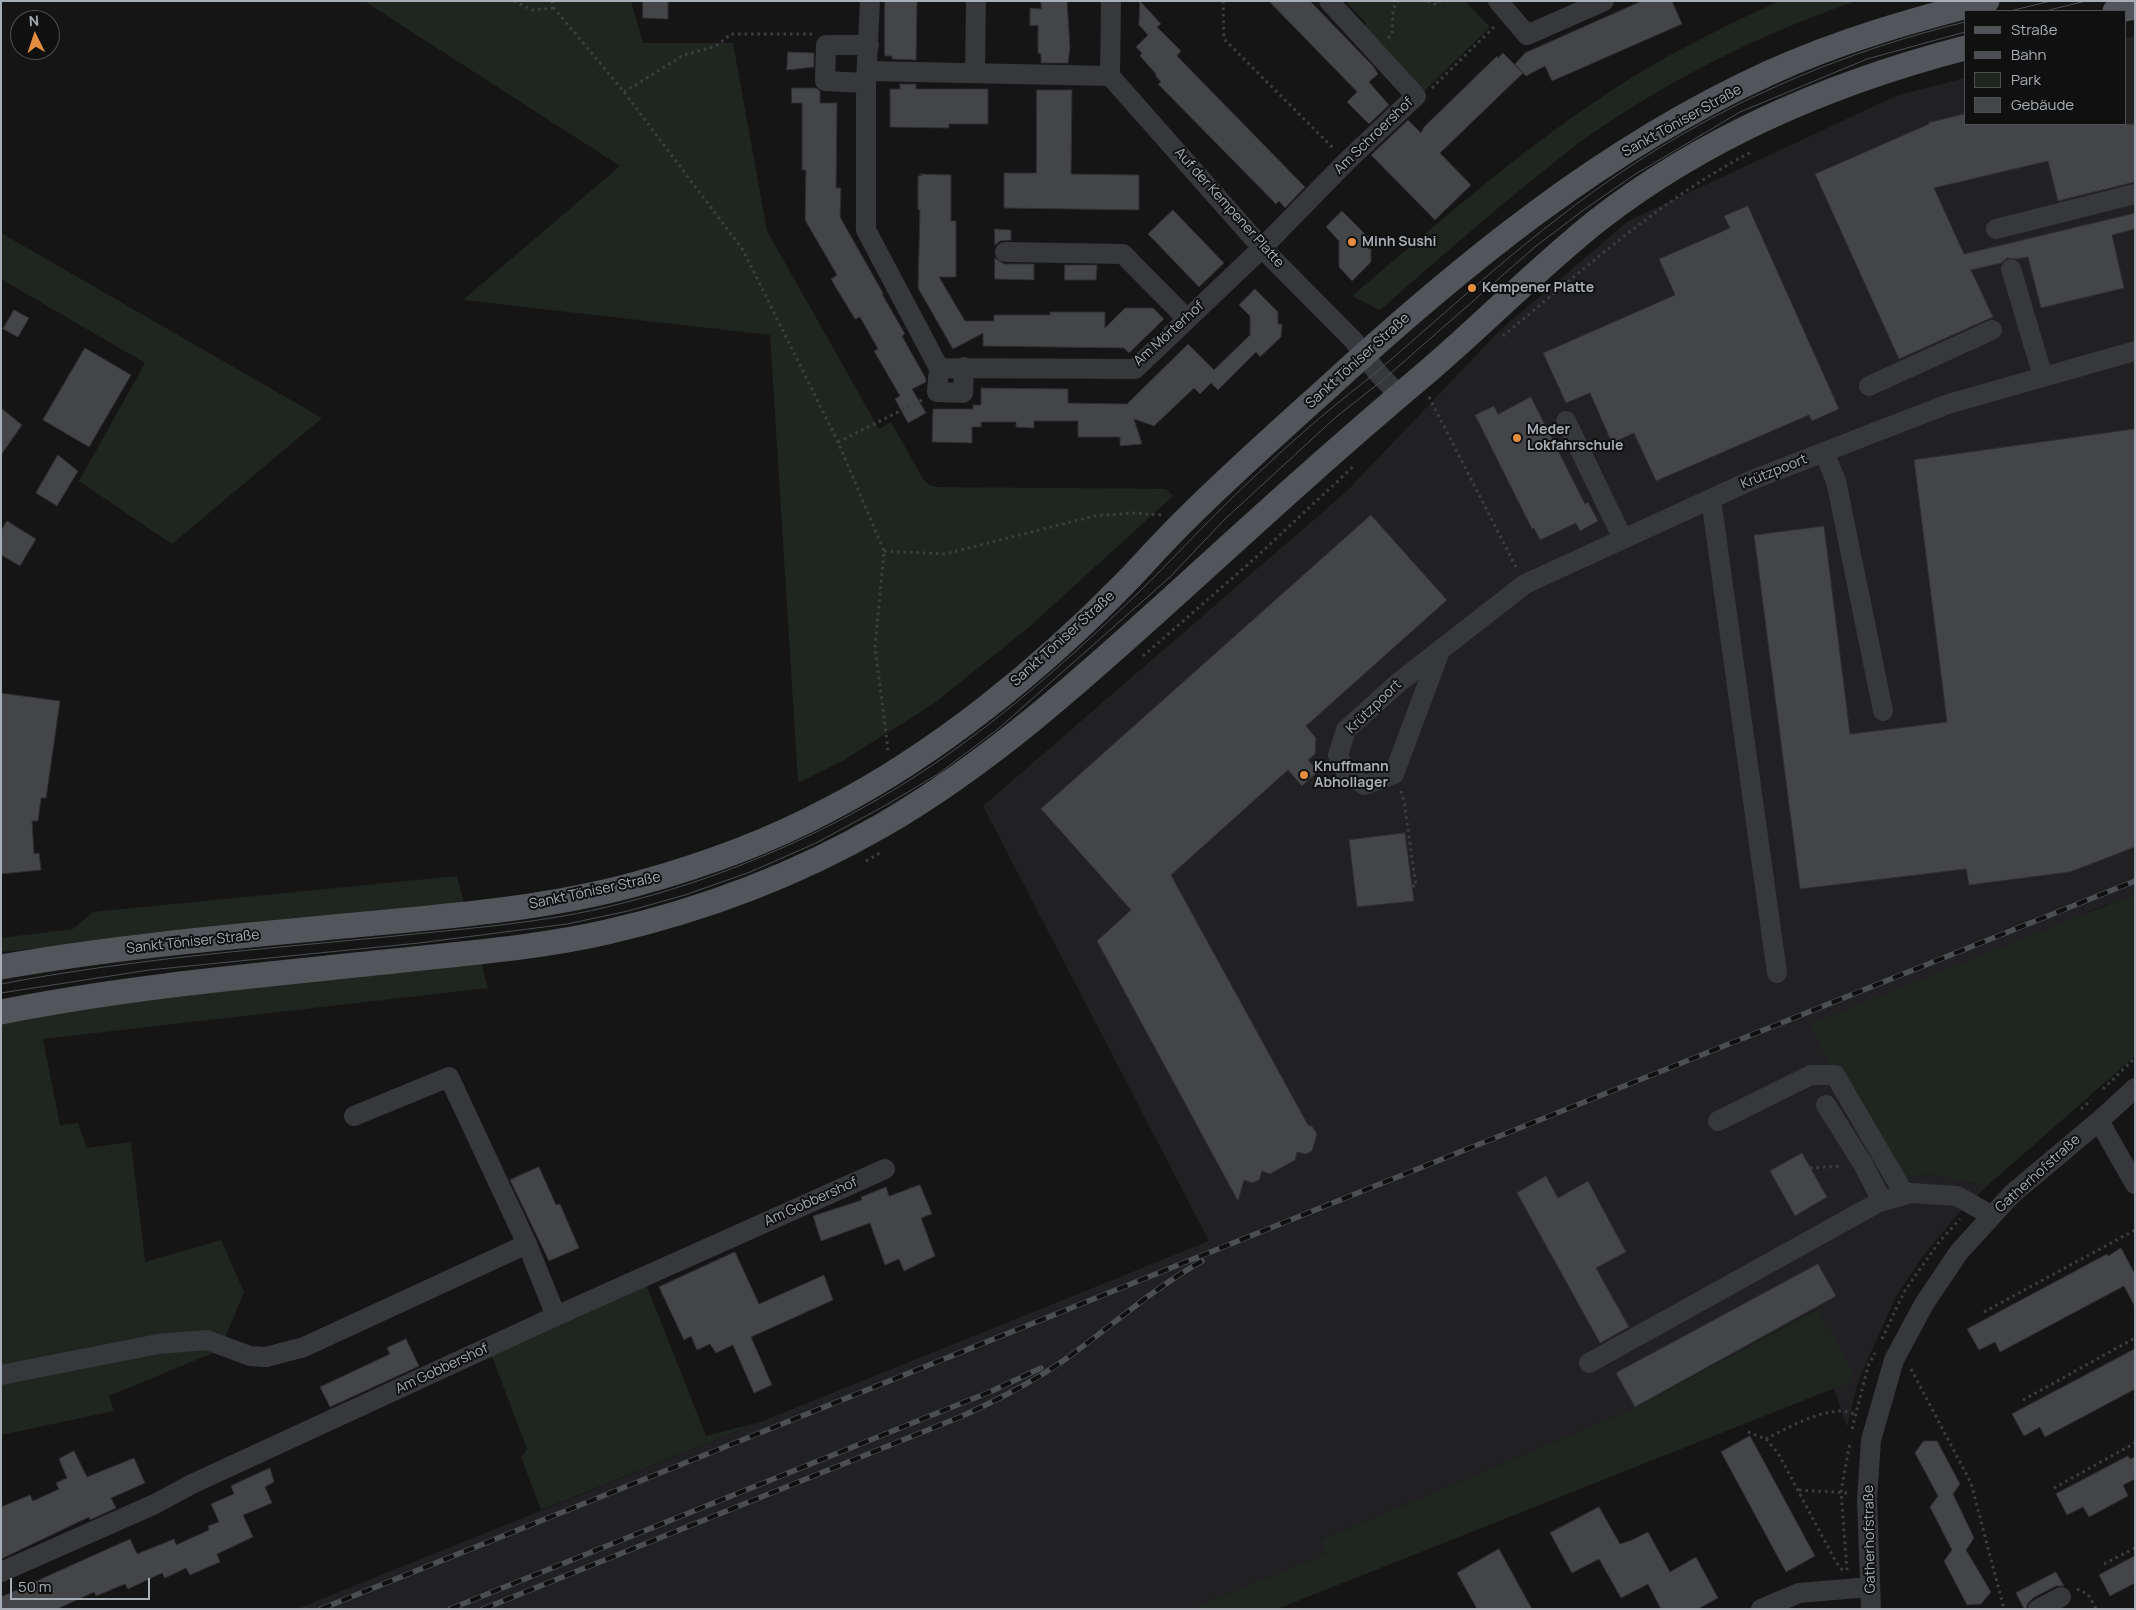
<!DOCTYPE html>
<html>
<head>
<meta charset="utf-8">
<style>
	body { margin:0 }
	#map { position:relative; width:2136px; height:1610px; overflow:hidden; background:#151516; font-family:Manrope,sans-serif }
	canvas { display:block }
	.frame { position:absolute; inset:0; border:2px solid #a7aeb5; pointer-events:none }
	.legend { position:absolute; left:1964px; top:10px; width:162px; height:115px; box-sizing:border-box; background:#101011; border:1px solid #4c4f53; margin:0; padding:6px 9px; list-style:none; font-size:15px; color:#a7aeb5 }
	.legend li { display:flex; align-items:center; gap:10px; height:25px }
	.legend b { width:25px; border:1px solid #4c4f53 }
	.north { position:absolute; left:10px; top:10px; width:50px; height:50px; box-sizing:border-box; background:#101011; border:1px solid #4c4f53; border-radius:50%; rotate:356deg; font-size:14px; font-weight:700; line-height:20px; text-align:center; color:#a7aeb5 }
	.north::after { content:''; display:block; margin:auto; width:18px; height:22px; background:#e58d3e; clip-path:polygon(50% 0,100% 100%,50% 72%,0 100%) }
	.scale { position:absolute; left:10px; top:1578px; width:140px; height:22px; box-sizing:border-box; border:2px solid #a7aeb5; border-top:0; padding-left:6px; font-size:15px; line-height:18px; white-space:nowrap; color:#a7aeb5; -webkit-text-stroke:4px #101011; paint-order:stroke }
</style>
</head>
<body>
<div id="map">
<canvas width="2136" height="1610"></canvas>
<div class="frame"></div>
<ul class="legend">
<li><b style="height:6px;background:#52555a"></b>Straße</li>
<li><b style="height:6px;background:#4b4e52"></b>Bahn</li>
<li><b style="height:14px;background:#1f261f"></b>Park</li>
<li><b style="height:14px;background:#444549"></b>Gebäude</li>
</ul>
<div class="north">N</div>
<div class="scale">50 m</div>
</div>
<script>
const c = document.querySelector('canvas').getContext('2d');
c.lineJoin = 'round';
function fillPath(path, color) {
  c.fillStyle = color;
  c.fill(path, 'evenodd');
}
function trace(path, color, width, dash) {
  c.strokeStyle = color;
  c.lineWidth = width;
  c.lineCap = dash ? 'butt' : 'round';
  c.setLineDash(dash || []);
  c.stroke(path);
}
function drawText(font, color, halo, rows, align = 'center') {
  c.font = font + ' Manrope,sans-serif';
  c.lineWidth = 4;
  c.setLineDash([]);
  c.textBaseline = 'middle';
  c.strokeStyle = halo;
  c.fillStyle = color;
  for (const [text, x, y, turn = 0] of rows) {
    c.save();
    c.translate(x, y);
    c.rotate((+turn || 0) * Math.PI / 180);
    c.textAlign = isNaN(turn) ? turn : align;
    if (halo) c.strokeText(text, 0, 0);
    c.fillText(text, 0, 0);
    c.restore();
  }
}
const built = new Path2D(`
	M 2135,36 L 2135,894 L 2088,912 L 1884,1181 L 1931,1174 L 1987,1186 L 1960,1212 L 1923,1256 L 1895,1298 L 1858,1382 L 1847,1427 L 1834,1388 L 1850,1382 L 1817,1309 L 1635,1408 L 1321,1540 L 1326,1554 L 1190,1609 L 297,1609 L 1209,1241 L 983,806 L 1347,491 L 1500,330 L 1628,221 L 1898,95 L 1965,78 L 1965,124 L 2125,124 L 2125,38 Z`);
const green = new Path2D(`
	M 364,1 L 631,1 L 643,43 L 733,43 L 767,231 L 879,429 L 891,422 L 923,479 L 929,485 L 937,487 L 1166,489 L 1173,496 L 1029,627 L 933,704 L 844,760 L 798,783 L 770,335 L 463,300 L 620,166 Z
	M 1345,1 L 1465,1 L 1490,27 L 1424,91 L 1363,27 L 1366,23 Z
	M 1779,1 L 1856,1 C 1761,34 1672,78 1590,135 C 1573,146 1558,160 1542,172 C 1487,216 1434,263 1380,310 L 1352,296 C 1445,217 1537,135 1641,72 C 1686,45 1732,23 1779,1 Z
	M 1,233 L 322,418 L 172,544 L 79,481 L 145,363 L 1,279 Z
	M 457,876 L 464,903 L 1,952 L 1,938 L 73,929 L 93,912 Z
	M 2135,894 L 2135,1056 L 1987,1186 L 1931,1174 L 1884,1182 L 1811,1024 Z
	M 481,962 L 488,988 L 43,1039 L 60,1125 L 78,1123 L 87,1148 L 131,1142 L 145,1262 L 221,1240 L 244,1292 L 220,1350 L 109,1396 L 114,1411 L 1,1435 L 1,1023 L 62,1010 Z
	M 646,1284 L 706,1436 L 760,1422 L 541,1510 L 521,1457 L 527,1449 L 491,1354 Z
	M 1818,1309 L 1852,1373 L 1850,1382 L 1277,1609 L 1190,1609 L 1326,1554 L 1321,1540 L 1635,1408 Z`);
const building = new Path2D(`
	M 643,1 L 668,1 L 668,19 L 643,18 Z
	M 885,1 L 917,1 L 916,60 L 892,59 L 892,56 L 885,56 Z
	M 1041,1 L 1067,1 L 1070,48 L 1068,63 L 1041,63 L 1041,54 L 1038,53 L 1038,25 L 1030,26 L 1030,8 L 1041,9 Z
	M 1140,1 L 1161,24 L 1157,27 L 1181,51 L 1177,56 L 1305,187 L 1285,208 L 1279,201 L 1276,204 L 1158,84 L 1161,82 L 1155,75 L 1156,74 L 1140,56 L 1142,53 L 1136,47 L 1148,35 L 1139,25 Z
	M 1269,1 L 1310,1 L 1373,66 L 1378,74 L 1369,82 L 1389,105 L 1369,124 L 1347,102 L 1357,92 Z
	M 1642,1 L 1672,1 L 1682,24 L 1552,81 L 1545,66 L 1526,76 L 1515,64 L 1525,53 Z
	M 788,52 L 814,53 L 814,67 L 787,70 Z
	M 1503,53 L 1523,73 L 1440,153 L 1471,185 L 1435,220 L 1371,155 L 1408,120 L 1421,133 L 1424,127 L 1497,56 L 1498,58 Z
	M 900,84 L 916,84 L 916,89 L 988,89 L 988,124 L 949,124 L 949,128 L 890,127 L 890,89 L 900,89 Z
	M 792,88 L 816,88 L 820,91 L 820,103 L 837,103 L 836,188 L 841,188 L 840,217 L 883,293 L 882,294 L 905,334 L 902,336 L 926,379 L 926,382 L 912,389 L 926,413 L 908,423 L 895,399 L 900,396 L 874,351 L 878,349 L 860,317 L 855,319 L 835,286 L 831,279 L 837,275 L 805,220 L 806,170 L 802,170 L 802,103 L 792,103 Z
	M 1037,90 L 1072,90 L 1071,174 L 1139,175 L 1139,210 L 1004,208 L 1004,173 L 1036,173 Z
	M 1965,114 L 1965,124 L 2135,124 L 2135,182 L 2058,201 L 2048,161 L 1934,188 L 1964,254 L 2135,213 L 2135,229 L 2112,235 L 2124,288 L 2041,308 L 2028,257 L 2017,259 L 2007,258 L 2001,263 L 1971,270 L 1993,317 L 1899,359 L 1815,174 L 1929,124 L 1928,123 Z
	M 920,174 L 951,175 L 951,221 L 956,221 L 956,277 L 939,277 L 965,321 L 994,321 L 994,315 L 1050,315 L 1050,312 L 1105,312 L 1105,328 L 1125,308 L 1153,308 L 1164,319 L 1129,353 L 1124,348 L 983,346 L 983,333 L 953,349 L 918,288 L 920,210 L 918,210 L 918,176 L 921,176 Z
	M 1748,206 L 1839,409 L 1812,421 L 1809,415 L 1656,481 L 1634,433 L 1612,443 L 1590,393 L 1566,403 L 1543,353 L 1675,295 L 1659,259 L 1730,228 L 1724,216 Z
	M 1173,210 L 1224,263 L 1199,287 L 1148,234 Z
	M 1342,211 L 1368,237 L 1368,249 L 1371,249 L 1371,262 L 1352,281 L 1339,267 L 1339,241 L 1326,227 Z
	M 995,229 L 1011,230 L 1011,240 L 1000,241 L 995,245 Z
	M 995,258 L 1004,264 L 1034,264 L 1034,280 L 995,279 Z
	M 1065,265 L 1097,265 L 1096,280 L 1065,280 Z
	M 1255,289 L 1278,312 L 1278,324 L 1282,324 L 1281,337 L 1260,357 L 1256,352 L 1218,390 L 1211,383 L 1200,394 L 1194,388 L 1154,426 L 1134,419 L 1142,444 L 1120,446 L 1120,437 L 1078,437 L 1078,421 L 1034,421 L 1034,428 L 1016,427 L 1016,422 L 981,422 L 981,427 L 972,427 L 972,443 L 932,442 L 933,409 L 973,409 L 973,405 L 981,405 L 981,388 L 1068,389 L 1068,403 L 1127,404 L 1188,344 L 1214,370 L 1250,335 L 1250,316 L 1239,305 Z
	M 14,310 L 29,318 L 18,337 L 3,329 Z
	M 85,348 L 131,375 L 89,447 L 43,420 Z
	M 1531,397 L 1585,504 L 1588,502 L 1598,521 L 1580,531 L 1576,523 L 1540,540 L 1534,528 L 1532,529 L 1475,415 L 1494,406 L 1498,414 Z
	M 1,408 L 22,425 L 1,455 Z
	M 2135,429 L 2135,847 L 2070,872 L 1969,885 L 1966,869 L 1800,889 L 1754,535 L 1824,526 L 1850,734 L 1947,722 L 1914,460 Z
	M 58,455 L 78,471 L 57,506 L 36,493 Z
	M 1371,515 L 1447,600 L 1306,726 L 1316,738 L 1315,754 L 1308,760 L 1318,771 L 1302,786 L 1288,770 L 1171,875 L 1308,1125 L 1312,1126 L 1317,1134 L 1312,1151 L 1306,1154 L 1297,1152 L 1295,1160 L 1270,1174 L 1262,1171 L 1259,1180 L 1252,1183 L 1244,1180 L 1238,1201 L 1097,941 L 1131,910 L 1041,809 Z
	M 7,521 L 36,539 L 20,566 L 1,555 L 1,531 Z
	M 1,693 L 60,701 L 46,798 L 41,798 L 38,821 L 32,821 L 34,854 L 39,853 L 41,870 L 1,874 Z
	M 1405,833 L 1414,901 L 1357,907 L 1349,840 Z
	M 1802,1153 L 1827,1197 L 1795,1216 L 1770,1171 Z
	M 539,1167 L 556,1205 L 560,1204 L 579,1248 L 549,1261 L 510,1180 Z
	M 1546,1176 L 1558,1198 L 1588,1181 L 1626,1252 L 1596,1268 L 1629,1327 L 1600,1343 L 1517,1193 Z
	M 920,1185 L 932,1214 L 921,1218 L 935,1256 L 904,1271 L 899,1259 L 885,1265 L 870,1223 L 821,1241 L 813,1216 L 862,1200 L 861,1197 L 886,1187 L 889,1196 Z
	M 2121,1248 L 2135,1274 L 2135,1307 L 2124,1286 L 2000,1352 L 1995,1342 L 1979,1350 L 1967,1329 L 2107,1254 L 2108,1256 Z
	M 735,1252 L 759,1304 L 824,1275 L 833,1300 L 751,1337 L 772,1385 L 754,1393 L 733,1345 L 716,1353 L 710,1344 L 697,1350 L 691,1336 L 684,1340 L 659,1287 Z
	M 1818,1264 L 1836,1296 L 1635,1407 L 1616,1373 Z
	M 406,1339 L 419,1366 L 330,1407 L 320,1387 L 390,1354 L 387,1348 Z
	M 2135,1349 L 2135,1389 L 2045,1437 L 2040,1427 L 2024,1436 L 2012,1414 Z
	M 1750,1436 L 1815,1556 L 1786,1572 L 1721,1452 Z
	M 1924,1441 L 1937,1441 L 1960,1484 L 1953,1494 L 1974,1538 L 1966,1550 L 1991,1592 L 1981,1604 L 1967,1605 L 1944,1561 L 1952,1550 L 1930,1507 L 1938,1496 L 1915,1453 Z
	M 74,1451 L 87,1477 L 134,1458 L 145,1483 L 111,1498 L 116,1508 L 90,1520 L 89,1517 L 1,1559 L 1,1507 L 30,1495 L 33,1501 L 59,1489 L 56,1483 L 67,1478 L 59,1459 Z
	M 2128,1456 L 2130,1459 L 2135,1457 L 2135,1479 L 2123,1485 L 2128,1496 L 2089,1517 L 2083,1507 L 2067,1515 L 2056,1494 Z
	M 270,1468 L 274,1482 L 265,1487 L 272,1503 L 243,1515 L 253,1537 L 217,1554 L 220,1562 L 190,1575 L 186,1568 L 165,1578 L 162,1573 L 128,1589 L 125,1584 L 96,1596 L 94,1592 L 57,1609 L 1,1609 L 1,1597 L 130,1539 L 137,1554 L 174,1539 L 176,1545 L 209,1530 L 208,1526 L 219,1522 L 211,1504 L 234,1494 L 231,1486 Z
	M 1599,1507 L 1620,1544 L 1632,1540 L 1648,1532 L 1670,1572 L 1696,1557 L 1718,1598 L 1698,1609 L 1661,1609 L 1648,1584 L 1621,1598 L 1599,1559 L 1572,1573 L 1550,1533 Z
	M 1499,1549 L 1532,1609 L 1477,1609 L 1457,1573 Z
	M 2135,1556 L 2135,1583 L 2110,1596 L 2099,1575 Z
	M 2056,1572 L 2064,1586 L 2056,1586 L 2033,1598 L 2028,1603 L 2026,1609 L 2024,1609 L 2016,1593 Z`);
const path = new Path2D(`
	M 514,1 L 533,10 L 554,8
	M 552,1 L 554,8 L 624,92 L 743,250 L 838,442 L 884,551 L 875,647 L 888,750
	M 1223,1 L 1224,39 L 1334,149
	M 1428,1 L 1437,5 L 1440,1
	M 1388,38 L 1392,35 L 1393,9 L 1398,1
	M 1432,88 L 1495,26
	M 624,92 L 684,55 L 716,46 L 731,34 L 812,34
	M 1503,336 C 1583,270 1661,199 1753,151
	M 1429,397 L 1516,567
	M 838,442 L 922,400
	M 884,551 L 945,554 L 1094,516 L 1133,513 L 1161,515
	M 1143,656 L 1253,560 L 1355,465
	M 1401,791 L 1404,801 L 1416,886 L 1412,886
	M 866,861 L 880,853
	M 2103,1089 L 2135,1058
	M 2081,1109 L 2091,1100
	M 1810,1168 L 1842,1166
	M 1984,1312 L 2135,1230
	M 1882,1339 L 1904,1292 L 1939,1242 L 1960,1219
	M 1911,1369 L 1971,1483 L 2004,1609
	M 2023,1400 L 2135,1338
	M 1852,1429 L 1868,1366 L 1875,1353
	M 1748,1432 L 1766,1439 L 1778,1453 L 1836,1562 L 1843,1571
	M 1766,1439 C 1787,1428 1816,1412 1840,1411 C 1845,1411 1850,1413 1855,1414
	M 2054,1488 L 2135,1443
	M 1799,1490 L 1850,1493
	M 2104,1564 L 2135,1548
	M 1847,1570 L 1841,1492 L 1850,1442
	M 2077,1589 L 2088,1594 L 2096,1609`);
const minor = new Path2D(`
	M 870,1 L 866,83 L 866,230 L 939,368 L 1135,369 L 1262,248 L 1347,161 L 1416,96 L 1329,1
	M 1111,1 L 1110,76 L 1262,248 L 1354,341 L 1377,372 L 1399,395
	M 1498,1 L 1527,35 L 1604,1
	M 867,71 L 1110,76
	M 975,73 L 976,1
	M 866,83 L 825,81 L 826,45 L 869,45
	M 1996,229 L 2135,194
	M 1005,252 L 1123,254 L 1186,318
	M 2011,269 L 2043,377
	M 939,368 L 937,392 L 963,393 L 964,367
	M 1869,386 L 1992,330
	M 1566,421 L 1623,539
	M 1824,452 L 1836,481 L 1883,711
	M 1711,499 L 1777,973
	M 1440,651 L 1394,774 L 1365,785 L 1346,773 L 1338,755 L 1346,730 L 1398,683 L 1525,584 L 1752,480 L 1948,404 L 2135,351
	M 1826,1105 L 1863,1164 L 1882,1201
	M 354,1116 L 449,1077 L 527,1244 L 556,1316
	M 1718,1121 L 1811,1075 L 1835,1075 L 1905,1195
	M 2099,1121 L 2135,1184
	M 1589,1363 L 1879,1202 L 1911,1193 L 1957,1196 L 1992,1216
	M 1,1375 L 158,1344 L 207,1340 L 250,1356 L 266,1357 L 304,1347 L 527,1244
	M 1,1572 L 155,1504 L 192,1484 L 556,1316 L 885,1169
	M 1761,1609 L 1799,1593 L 1870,1587
	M 1871,1609 L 1867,1499 L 1871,1440 L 1894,1360 L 1924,1304 L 1959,1252 L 2012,1194 L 2099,1121 L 2135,1088
	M 2038,1609 L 2061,1597`);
const major = new Path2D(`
	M 2115,11 L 2135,7
	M 1,967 C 125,945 251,935 376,923 C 463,915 552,907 636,884 C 702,866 768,842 828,810 C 937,754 1041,669 1127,581 C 1145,562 1163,542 1182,523 C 1228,477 1276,434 1324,391 C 1459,267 1602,149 1769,73 C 1839,41 1913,20 1987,1
	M 1,1012 C 131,986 263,975 394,961 C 465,953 537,948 607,932 C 703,910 796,875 881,826 C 992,762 1088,674 1183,588 C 1261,517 1339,446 1420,378 C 1481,327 1536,269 1598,220 C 1706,136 1834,82 1965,48`);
const tram = new Path2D(`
	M 2010,11 L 2051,1
	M 2045,11 L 2086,1
	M 1,984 C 131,959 263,949 395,936 C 470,928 546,923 619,904 C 711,881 799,845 880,798 C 975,743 1059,669 1137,594 C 1170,562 1200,529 1233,497 C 1265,466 1299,435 1334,406 C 1351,392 1370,378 1387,363 C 1469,292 1550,217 1643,158 C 1742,95 1850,50 1965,22
	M 1,993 L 149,970 L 419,943 L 567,924 L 628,911 L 685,895 L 750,872 L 816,843 L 888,804 L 938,774 L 998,729 L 1170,577 L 1224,520 L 1336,417 L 1384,379 L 1536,246 L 1585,209 L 1634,175 L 1740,112 L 1867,59 L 1965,32`);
const rail = new Path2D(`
	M 321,1609 L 2135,881
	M 450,1609 L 992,1391 L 1041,1368
	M 483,1609 L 960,1417 C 1000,1399 1039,1379 1074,1353 C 1116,1322 1156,1287 1202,1261`);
const markers = [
	[1352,242,5,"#e58d3e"],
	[1472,288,5,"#e58d3e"],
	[1517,438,5,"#e58d3e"],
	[1304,775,5,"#e58d3e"]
];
const streetNames = [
	["Sankt Töniser Straße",1682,121,-29],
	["Am Schroershof",1374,136,-44],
	["Auf der Kempener Platte",1229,208,48],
	["Am Mörterhof",1169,334,-42],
	["Sankt Töniser Straße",1358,361,-42],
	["Krützpoort",1774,472,-22],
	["Sankt Töniser Straße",1063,639,-42],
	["Krützpoort",1374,707,-44],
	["Sankt Töniser Straße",595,891,-12],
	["Sankt Töniser Straße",193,942,-6],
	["Gatherhofstraße",2038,1174,-42],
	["Am Gobbershof",811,1202,-24],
	["Am Gobbershof",442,1369,-25],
	["Gatherhofstraße",1870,1539,-91]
];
const poiNames = [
	["Minh Sushi",1362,242],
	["Kempener Platte",1482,288],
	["Meder",1527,430],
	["Lokfahrschule",1527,446],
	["Knuffmann",1314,767],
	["Abhollager",1314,783]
];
fillPath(built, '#212123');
fillPath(green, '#1f261f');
fillPath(building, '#444549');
trace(building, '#2f2f32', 1);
trace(path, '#3c3f42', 3, [2.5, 4]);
trace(minor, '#36383b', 20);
trace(major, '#52555a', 25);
trace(tram, '#4b4e52', 1);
trace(rail, '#4b4e52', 5.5);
trace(rail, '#101011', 4, [11]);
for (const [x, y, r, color] of markers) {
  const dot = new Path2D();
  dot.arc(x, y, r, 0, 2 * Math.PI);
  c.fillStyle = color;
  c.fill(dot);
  trace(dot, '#101011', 2);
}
drawText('14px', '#a7aeb5', '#101011', streetNames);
drawText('bold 14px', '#a7aeb5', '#101011', poiNames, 'left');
</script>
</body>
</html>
